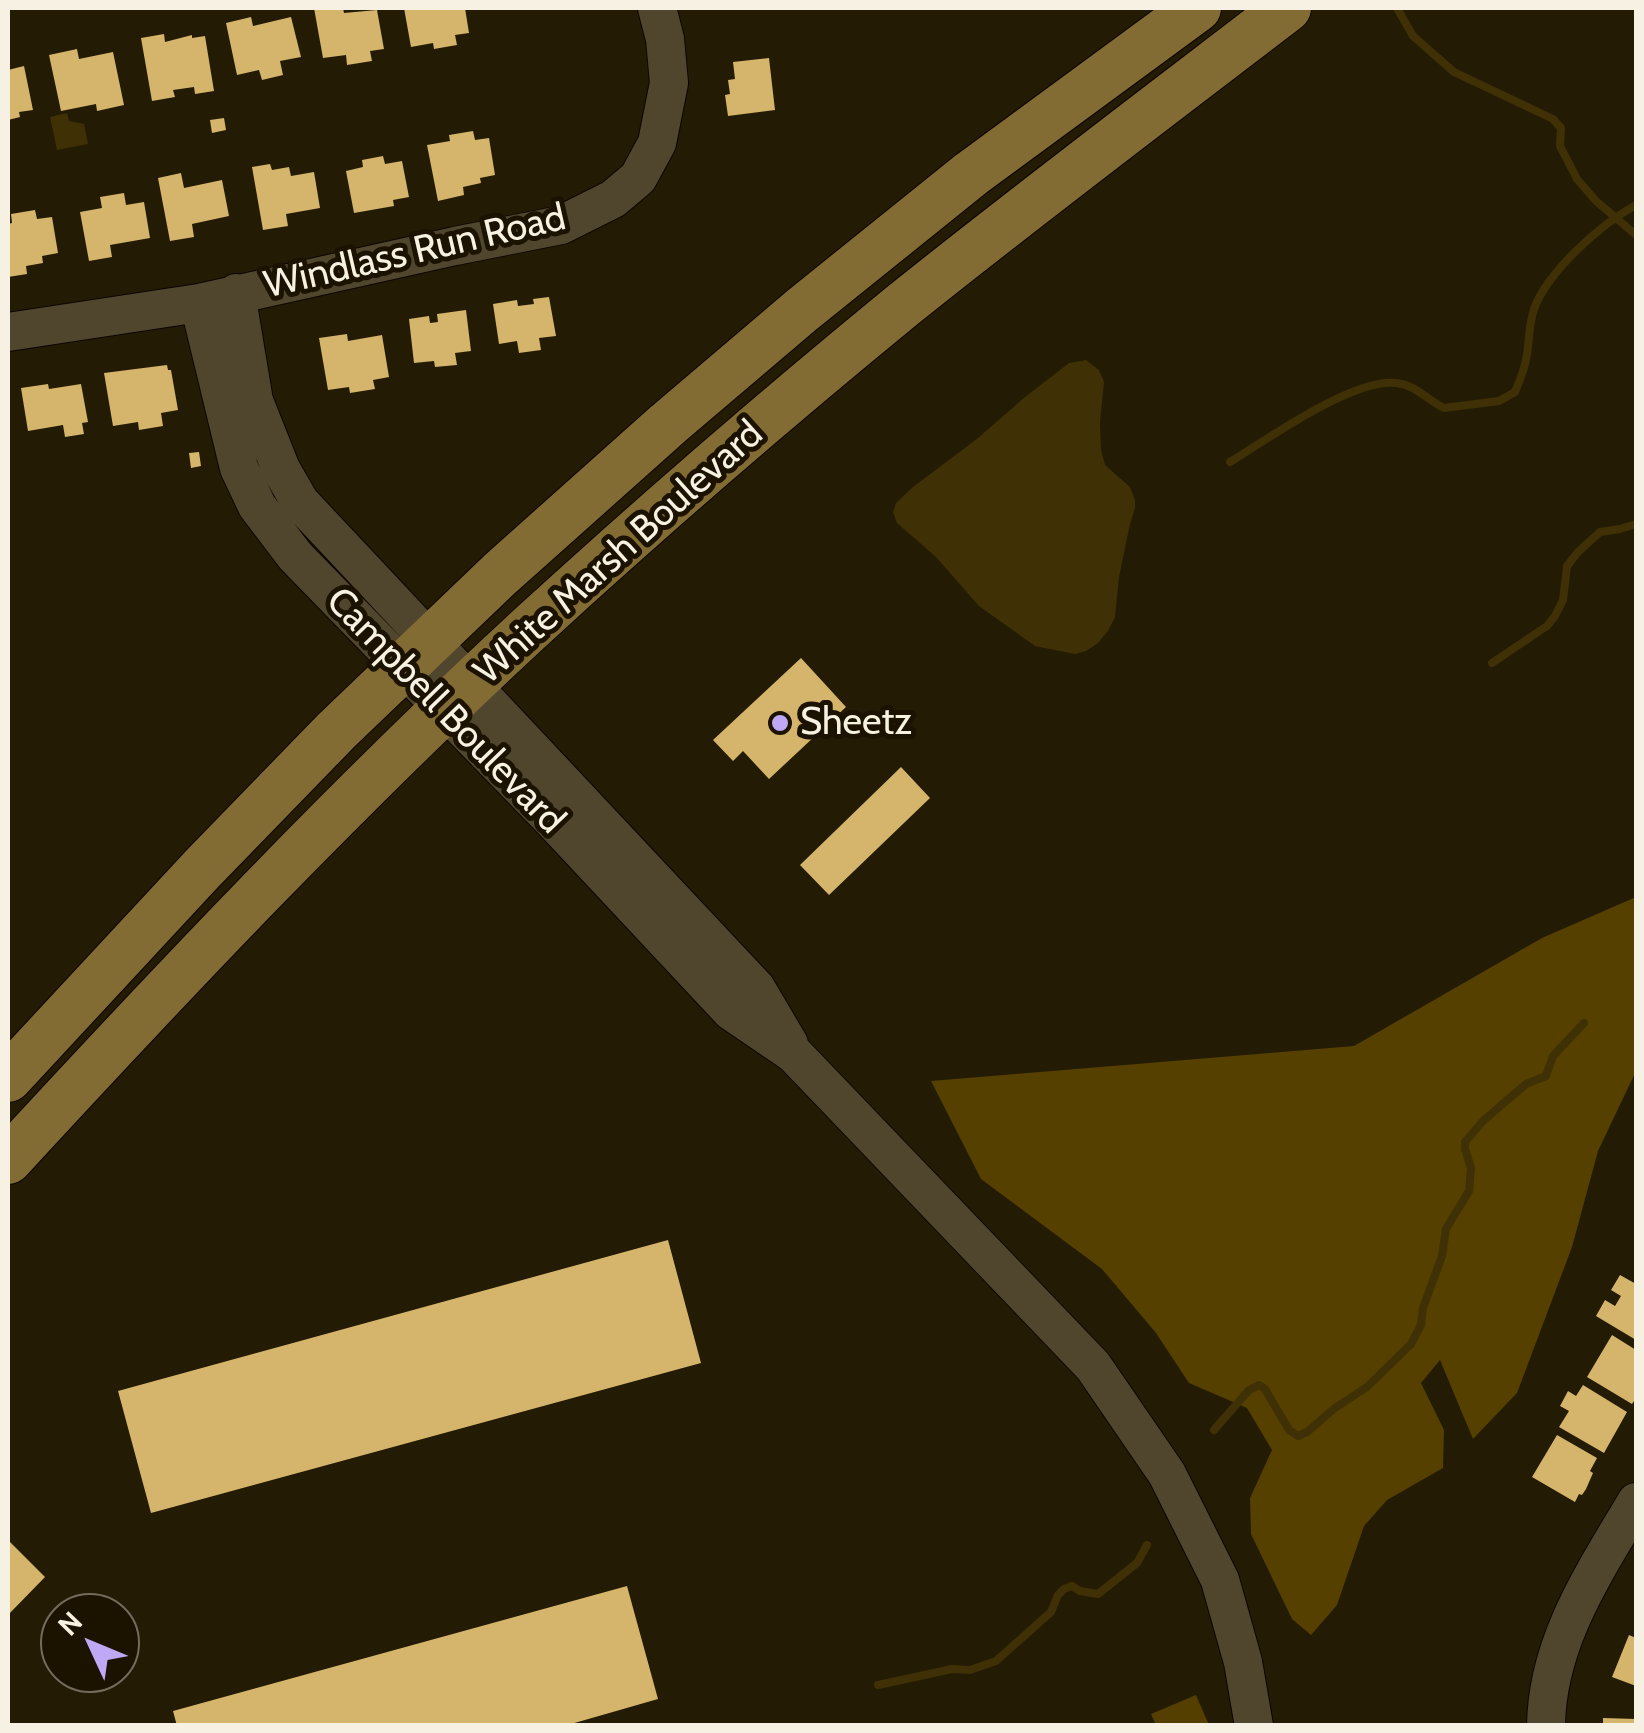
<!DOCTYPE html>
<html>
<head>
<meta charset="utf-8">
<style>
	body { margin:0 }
	#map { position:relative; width:1644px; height:1733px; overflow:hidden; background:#241b04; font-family:Cabin,sans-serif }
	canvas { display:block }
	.frame { position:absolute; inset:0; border:10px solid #f7f1e3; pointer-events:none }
	.north { position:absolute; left:40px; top:1593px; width:100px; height:100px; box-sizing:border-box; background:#1b1200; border:2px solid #736b5b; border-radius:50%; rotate:314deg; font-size:28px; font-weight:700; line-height:40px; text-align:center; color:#f7f1e3 }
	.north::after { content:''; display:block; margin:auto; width:35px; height:45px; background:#bfa9f4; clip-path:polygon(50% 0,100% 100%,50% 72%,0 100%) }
</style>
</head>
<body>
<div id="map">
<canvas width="1644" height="1733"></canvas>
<div class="frame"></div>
<div class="north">N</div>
</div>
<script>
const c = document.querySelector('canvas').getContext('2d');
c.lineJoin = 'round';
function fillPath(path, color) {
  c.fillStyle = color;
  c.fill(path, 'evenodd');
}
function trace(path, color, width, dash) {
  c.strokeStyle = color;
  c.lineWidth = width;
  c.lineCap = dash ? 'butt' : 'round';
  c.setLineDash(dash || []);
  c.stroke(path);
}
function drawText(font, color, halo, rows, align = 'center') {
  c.font = font + ' Cabin,sans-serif';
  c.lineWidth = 10;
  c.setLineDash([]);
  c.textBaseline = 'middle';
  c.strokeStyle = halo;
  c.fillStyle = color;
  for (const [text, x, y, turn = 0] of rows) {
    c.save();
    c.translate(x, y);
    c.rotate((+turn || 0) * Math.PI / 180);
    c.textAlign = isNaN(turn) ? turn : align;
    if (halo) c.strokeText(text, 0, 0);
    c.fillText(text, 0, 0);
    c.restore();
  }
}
const green = new Path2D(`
	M 1196,1695 L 1209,1725 L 1156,1725 L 1151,1714 Z`);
const forest = new Path2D(`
	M 1636,897 L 1636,1071 L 1598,1151 L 1572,1247 L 1517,1393 L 1473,1439 L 1440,1360 L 1421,1383 L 1444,1430 L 1443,1468 L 1387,1500 L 1364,1526 L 1337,1605 L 1311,1635 L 1292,1619 L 1251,1534 L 1250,1498 L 1272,1450 L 1247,1408 L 1189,1383 L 1156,1333 L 1102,1269 L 981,1179 L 931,1081 L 1354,1046 L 1542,938 Z`);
const water = new Path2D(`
	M 67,113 L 69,121 L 84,124 L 88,144 L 57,150 L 50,117 Z
	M 1086,360 L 1099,370 L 1104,382 L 1100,422 L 1101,450 L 1105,465 L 1130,487 L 1135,500 L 1135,508 L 1130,524 L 1119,577 L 1115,617 L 1108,631 L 1098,643 L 1086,651 L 1075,654 L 1035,646 L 979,606 L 936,557 L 897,523 L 893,512 L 896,503 L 913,487 L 978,438 L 1025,397 L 1069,363 Z`);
const stream = new Path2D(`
	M 1397,8 L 1413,36 L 1454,72 L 1553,119 L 1561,128 L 1560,146 L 1577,179 L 1596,201 L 1636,235
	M 1230,462 C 1268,439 1353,378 1396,383 C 1416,385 1427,400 1444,408 L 1499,401 L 1515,392 C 1520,380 1525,369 1527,355 C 1529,340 1529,324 1534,309 C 1548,271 1601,224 1636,205
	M 1492,663 L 1547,626 L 1555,616 L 1563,600 L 1567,566 L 1578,552 L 1600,532 L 1620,529 L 1636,524
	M 1214,1430 L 1249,1390 L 1259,1385 L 1265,1389 L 1289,1430 L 1298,1436 L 1307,1432 L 1335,1408 L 1367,1387 L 1411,1344 L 1421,1325 L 1423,1308 L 1442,1256 L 1446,1229 L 1469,1191 L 1471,1168 L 1465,1149 L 1465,1142 L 1483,1121 L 1519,1090 L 1526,1084 L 1546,1076 L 1553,1056 L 1584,1023
	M 878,1685 L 952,1669 L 970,1670 L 996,1661 L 1051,1612 L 1058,1595 L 1064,1589 L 1072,1586 L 1080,1591 L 1098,1594 L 1137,1563 L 1147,1545`);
const building = new Path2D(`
	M 314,8 L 343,8 L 344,13 L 377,10 L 384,49 L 370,51 L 372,61 L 347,65 L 346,55 L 323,58 Z
	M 404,8 L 465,8 L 469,33 L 455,35 L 457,45 L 434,49 L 433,43 L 411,47 Z
	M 251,17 L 253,26 L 291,17 L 301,57 L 280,61 L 283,75 L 262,80 L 259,70 L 237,75 L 226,23 Z
	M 164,34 L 165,42 L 192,35 L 192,38 L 205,36 L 214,91 L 195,94 L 194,87 L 173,90 L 175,97 L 152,101 L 141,38 Z
	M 77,49 L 79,59 L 113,52 L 124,105 L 97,111 L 96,104 L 61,111 L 49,55 Z
	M 769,58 L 775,110 L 728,116 L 725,95 L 730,94 L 728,80 L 735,79 L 733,62 Z
	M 24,66 L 33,110 L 19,112 L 20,117 L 8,120 L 8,70 Z
	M 224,118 L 226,130 L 212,133 L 210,120 Z
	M 473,131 L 475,140 L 489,138 L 495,175 L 480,178 L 481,183 L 463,187 L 464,195 L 438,201 L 427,145 L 450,141 L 449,135 Z
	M 383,156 L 385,164 L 402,161 L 409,197 L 393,200 L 394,206 L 354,213 L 346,171 L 363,167 L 362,160 Z
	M 270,164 L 272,170 L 289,167 L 291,176 L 314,172 L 320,208 L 286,214 L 288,226 L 263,230 L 252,167 Z
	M 181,173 L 184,188 L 222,180 L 229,216 L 192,224 L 194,237 L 170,241 L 158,178 Z
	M 124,193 L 126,205 L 144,202 L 150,238 L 110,245 L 112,257 L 89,261 L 80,212 L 102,208 L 100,197 Z
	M 35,210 L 37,219 L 52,217 L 58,253 L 42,256 L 43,263 L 26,266 L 27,274 L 8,277 L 8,224 L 12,223 L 11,214 Z
	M 549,297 L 556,336 L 539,338 L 541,350 L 519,353 L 517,341 L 499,344 L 493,304 L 517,300 L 518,306 L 534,304 L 533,299 Z
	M 466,310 L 471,351 L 455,353 L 457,365 L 435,367 L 434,361 L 414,363 L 409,319 L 429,316 L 430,323 L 438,322 L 437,314 Z
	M 347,334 L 348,341 L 382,335 L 389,377 L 373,380 L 375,389 L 350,393 L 349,387 L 328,390 L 319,338 Z
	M 167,365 L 168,370 L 171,370 L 178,410 L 161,413 L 163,426 L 139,430 L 138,422 L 113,426 L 104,373 Z
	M 48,384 L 49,389 L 81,384 L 88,422 L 82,423 L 84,434 L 65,437 L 63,425 L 28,431 L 21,388 Z
	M 199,452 L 201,466 L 191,468 L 189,453 Z
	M 801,658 L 846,707 L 769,779 L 743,751 L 733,761 L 713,740 Z
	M 901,767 L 930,798 L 829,895 L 800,865 Z
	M 668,1240 L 701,1363 L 151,1513 L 118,1391 Z
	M 1620,1275 L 1636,1284 L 1636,1340 L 1596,1316 L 1605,1300 L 1615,1306 L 1621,1296 L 1611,1290 Z
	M 1612,1335 L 1636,1350 L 1636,1398 L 1632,1404 L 1587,1377 Z
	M 1583,1385 L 1627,1412 L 1604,1453 L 1559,1427 L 1569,1411 L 1560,1406 L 1568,1391 L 1576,1396 Z
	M 1557,1435 L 1597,1458 L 1590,1471 L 1593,1473 L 1586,1489 L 1582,1495 L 1579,1494 L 1575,1502 L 1532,1477 Z
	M 8,1540 L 45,1577 L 8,1615 Z
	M 627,1586 L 658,1699 L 564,1726 L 177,1726 L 173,1711 Z
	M 1629,1635 L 1636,1638 L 1636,1686 L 1612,1677 Z
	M 1603,1718 L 1636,1719 L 1636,1726 L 1603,1726 Z`);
const minor = new Path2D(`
	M 236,293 L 254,401 L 281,469 L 300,502 L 756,988 L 789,1044
	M 199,303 L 239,468 L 257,506 L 295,556 L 556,824 L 731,1011 L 794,1054 L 1093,1366 L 1167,1474 L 1220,1580 L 1243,1662 L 1254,1726
	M 8,332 L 199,303 L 455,246 L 561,225 L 613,199 L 638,178 L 657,143 L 669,83 L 665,39 L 657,8
	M 1546,1726 C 1547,1641 1595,1572 1636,1502`);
const major = new Path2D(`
	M 8,1078 L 202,869 L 336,731 L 500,574 L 668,424 L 802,310 L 971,174 L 1197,8
	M 8,1160 C 176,978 347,797 530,628 C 651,517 776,409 903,305 C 1029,204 1159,106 1287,8`);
const markers = [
	[780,723,10,"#bfa9f4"]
];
const streetNames = [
	["Windlass Run Road",415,252,-13],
	["White Marsh Boulevard",619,553,-42],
	["Campbell Boulevard",445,711,46]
];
const poiNames = [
	["Sheetz",800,723]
];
fillPath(green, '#543f00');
fillPath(forest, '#554000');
fillPath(water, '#3f3005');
trace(stream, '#3f3005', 8);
fillPath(building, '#d4b56b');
trace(minor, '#0d0600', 40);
trace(major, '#0d0600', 50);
trace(minor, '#50462e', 38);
trace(major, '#826c33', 48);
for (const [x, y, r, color] of markers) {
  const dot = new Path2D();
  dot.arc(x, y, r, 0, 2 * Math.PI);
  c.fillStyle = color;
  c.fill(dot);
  trace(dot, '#1b1200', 4);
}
drawText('38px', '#f7f1e3', '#1b1200', streetNames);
drawText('38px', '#f7f1e3', '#1b1200', poiNames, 'left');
</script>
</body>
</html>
